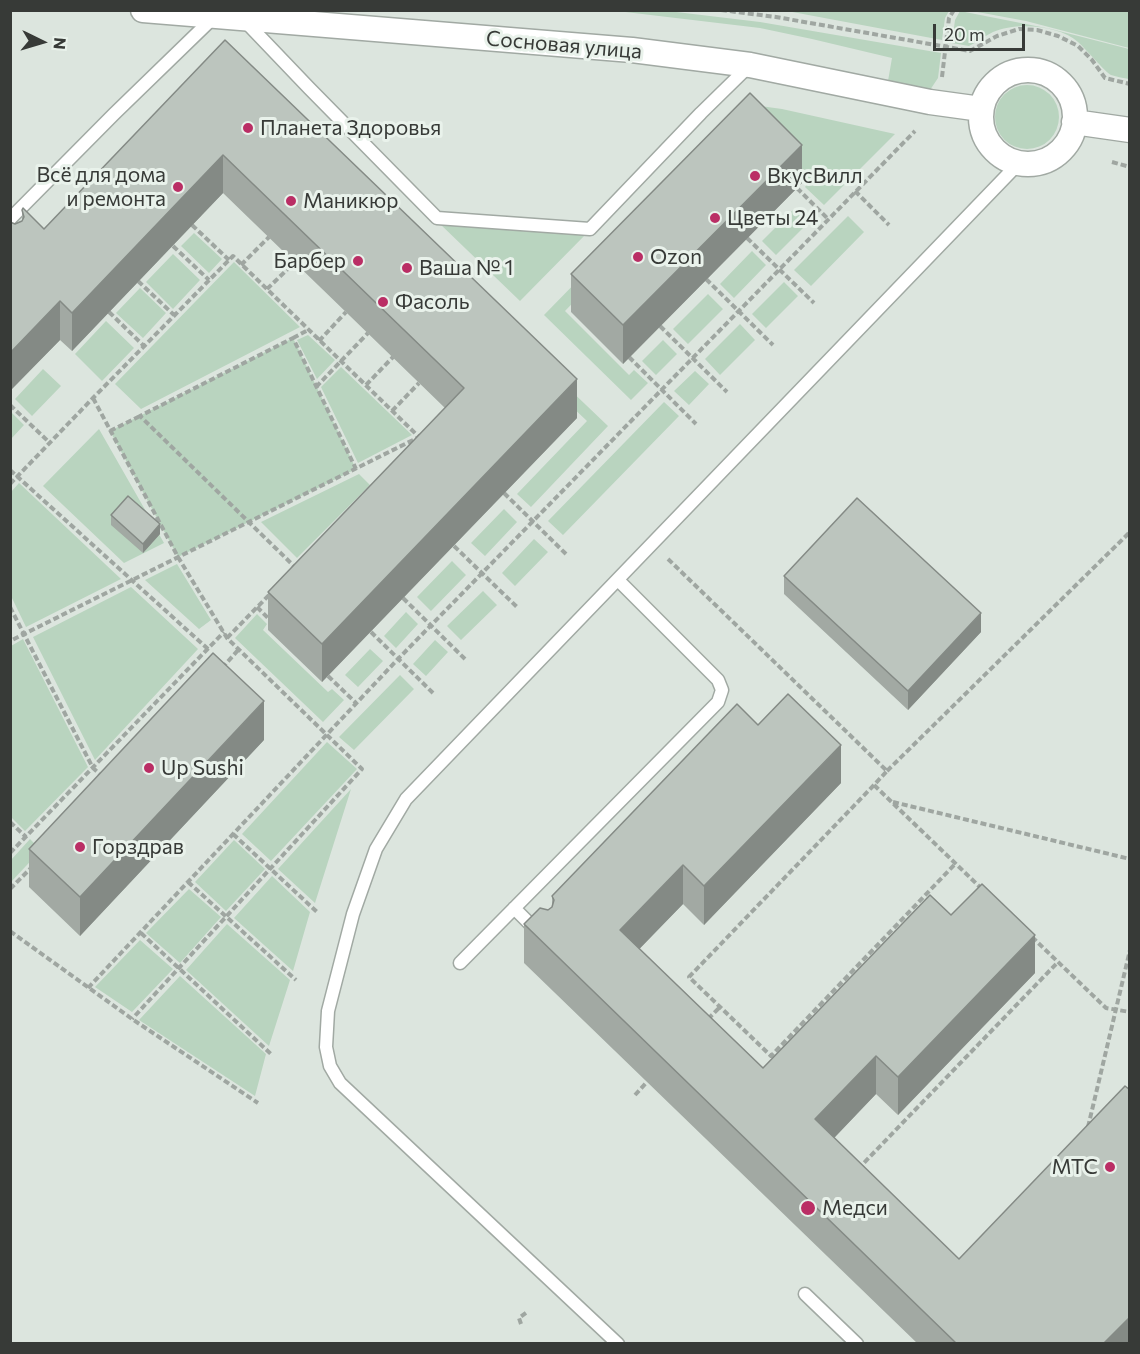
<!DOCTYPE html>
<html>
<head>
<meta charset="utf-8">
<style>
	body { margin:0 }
	#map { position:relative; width:1140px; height:1354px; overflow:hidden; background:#dce5de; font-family:Commissioner,sans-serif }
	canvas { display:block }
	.frame { position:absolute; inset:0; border:12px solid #373a37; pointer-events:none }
	.north { position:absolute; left:12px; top:12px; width:60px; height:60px; -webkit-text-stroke:4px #e9f2eb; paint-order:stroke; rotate:95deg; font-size:16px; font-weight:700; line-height:24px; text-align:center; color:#373a37 }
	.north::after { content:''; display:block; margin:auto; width:21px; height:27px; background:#373a37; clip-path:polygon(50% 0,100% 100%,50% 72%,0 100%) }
	.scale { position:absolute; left:933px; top:24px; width:92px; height:27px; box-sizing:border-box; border:3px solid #373a37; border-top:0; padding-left:8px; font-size:18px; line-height:21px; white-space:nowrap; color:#373a37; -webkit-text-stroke:4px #e9f2eb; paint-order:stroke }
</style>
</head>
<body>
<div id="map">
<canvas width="1140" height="1354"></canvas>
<div class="frame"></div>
<div class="north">N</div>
<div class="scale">20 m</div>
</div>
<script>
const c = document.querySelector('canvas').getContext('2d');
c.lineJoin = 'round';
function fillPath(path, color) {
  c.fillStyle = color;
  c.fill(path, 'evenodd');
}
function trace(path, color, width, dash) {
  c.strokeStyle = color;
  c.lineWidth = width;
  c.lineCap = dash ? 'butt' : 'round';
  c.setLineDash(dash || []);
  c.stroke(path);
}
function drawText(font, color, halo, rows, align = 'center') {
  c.font = font + ' Commissioner,sans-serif';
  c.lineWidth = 6;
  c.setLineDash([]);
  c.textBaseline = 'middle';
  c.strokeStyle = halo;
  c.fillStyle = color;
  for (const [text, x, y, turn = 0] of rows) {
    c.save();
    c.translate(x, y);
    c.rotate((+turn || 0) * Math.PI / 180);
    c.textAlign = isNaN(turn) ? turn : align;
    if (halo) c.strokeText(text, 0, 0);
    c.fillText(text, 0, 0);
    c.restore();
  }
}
const green = new Path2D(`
	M 617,11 L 668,11 L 760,22 L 941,53 L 938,78 L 930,90 L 888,81 L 892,58 L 812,39 L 760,28 Z
	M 787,11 L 949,11 L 945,18 L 942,40 Z
	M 960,11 L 1051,29 L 1129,49 L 1129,79 C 1124,78 1117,77 1111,75 C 1105,72 1086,49 1078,42 C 1059,25 1016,22 993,32 C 985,36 977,42 969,46 L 952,43 L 955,20 Z
	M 972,11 L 1129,11 L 1129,48 L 1026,21 Z
	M995 117a32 32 0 1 1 64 0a32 32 0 1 1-64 0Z
	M 753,105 L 782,109 L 895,134 L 824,205 L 805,187 L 807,184 L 750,127 Z
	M 794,209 L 808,223 L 776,255 L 762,241 Z
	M 848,216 L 864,232 L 811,286 L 794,270 Z
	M 439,223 L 587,233 L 520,301 Z
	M 194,233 L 222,259 L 209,273 L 181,246 Z
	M 752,251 L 766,265 L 734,298 L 720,284 Z
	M 173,254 L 200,280 L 173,309 L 146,282 Z
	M 234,262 L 300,327 L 141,409 L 115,384 Z
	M 586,272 L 595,280 L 565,311 L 629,375 L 634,370 L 648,383 L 631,400 L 544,315 Z
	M 784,282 L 798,296 L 766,328 L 752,314 Z
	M 140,288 L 166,313 L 143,338 L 116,313 Z
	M 708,294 L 723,309 L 688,344 L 673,329 Z
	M 106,321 L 134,348 L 102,381 L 75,354 Z
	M 740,324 L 755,340 L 720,375 L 705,359 Z
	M 308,335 L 335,360 L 317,379 L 297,340 Z
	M 293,338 L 356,469 L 178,557 L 110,431 Z
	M 663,340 L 677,354 L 656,375 L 642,361 Z
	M 520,342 L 608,426 L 531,507 L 517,494 L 587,421 L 512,350 Z
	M 341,367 L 412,435 L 358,463 L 321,387 Z
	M 43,369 L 61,386 L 32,416 L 15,399 Z
	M 695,371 L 709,384 L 689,405 L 674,391 Z
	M 664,402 L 679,416 L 563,535 L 548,521 Z
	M 11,412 L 24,425 L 11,439 L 10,439 Z
	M 99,429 L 164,543 L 124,563 L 43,486 Z
	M 359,474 L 370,485 L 297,558 L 261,522 Z
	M 19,483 L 121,579 L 26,627 L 11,596 L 11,492 Z
	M 504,509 L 517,522 L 485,556 L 471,543 Z
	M 534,539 L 548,552 L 515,586 L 502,573 Z
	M 452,561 L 466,575 L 431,611 L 417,597 Z
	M 177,564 L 211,620 L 199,629 L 145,580 Z
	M 131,587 L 198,649 L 95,760 L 33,637 Z
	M 483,591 L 497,605 L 461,640 L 447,626 Z
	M 406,612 L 418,624 L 396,648 L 384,636 Z
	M 257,614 L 267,624 L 263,630 L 328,692 L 332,689 L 344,700 L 323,722 L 235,638 Z
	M 23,639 L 88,767 L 25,831 L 10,816 L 11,646 Z
	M 435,640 L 448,652 L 426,676 L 413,664 Z
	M 370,649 L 383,661 L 358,687 L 345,675 Z
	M 400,675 L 414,689 L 354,750 L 339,737 Z
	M 327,742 L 357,769 L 271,861 L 242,834 Z
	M 351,789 L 315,903 L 278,869 Z
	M 30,839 L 41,850 L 11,882 L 11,860 Z
	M 234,840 L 265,869 L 226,911 L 195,882 Z
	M 272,876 L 310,912 L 293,971 L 234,918 Z
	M 189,889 L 221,917 L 180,963 L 146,933 Z
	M 227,924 L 290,980 L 269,1046 L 186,970 Z
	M 140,940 L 173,969 L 132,1012 L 95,987 Z
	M 180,976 L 266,1054 L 255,1096 L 139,1020 Z`);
const path = new Path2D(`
	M 721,10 L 776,17 L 970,51 L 997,36 L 1019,29 L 1037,30 L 1058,36 L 1078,46 L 1092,60 L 1105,78 L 1130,84
	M 942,77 L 949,18 L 954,10
	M 1112,162 L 1130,167
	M 797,188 L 828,219
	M 855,191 L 889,225
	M 192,225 L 229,260
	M 747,238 L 814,303
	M 173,246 L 209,280
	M 241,265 L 269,237
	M 706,279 L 773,345
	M 138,281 L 174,315
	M 267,289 L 295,262
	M 109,312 L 144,346
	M 660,326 L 727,392
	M 293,338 L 308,330
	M 319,341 L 346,312
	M 629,357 L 696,424
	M 366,385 L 393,357
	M 316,387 L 368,333
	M 93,398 L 178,557 L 227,638 L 362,769 L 132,1019
	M 10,405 L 50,443
	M 392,411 L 419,383
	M 110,431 L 140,416
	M 10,470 L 208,649
	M 10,484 L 93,398 L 233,256 L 419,437 L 10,641
	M 504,493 L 568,556
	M 454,546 L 518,608
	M 668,559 L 887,771 L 874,785 L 983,890
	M 297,569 L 140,416 L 293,338 L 356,469
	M 403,598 L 467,661
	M 10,607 L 93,768 L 101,775
	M 257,607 L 271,621
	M 371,632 L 434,694
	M 227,638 L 270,594
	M 222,668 L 239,649
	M 328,676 L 356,703
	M 887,771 L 1130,532
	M 874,785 L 689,977 L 771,1056 L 956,863
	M 893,802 L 1130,859
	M 10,822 L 26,837
	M 233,834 L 317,912
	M 10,853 L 224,632
	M 188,882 L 296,980
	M 10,889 L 31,868
	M 10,931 L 132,1019 L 258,1103
	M 141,933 L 272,1055
	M 1032,937 L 1106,1008 L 1130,1012
	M 88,988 L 398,659 L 915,131
	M 708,1019 L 720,1007
	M 635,1095 L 647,1082
	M 1088,1127 L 1130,950
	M 858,1169 L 1058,962
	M 521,1324 L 519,1318 L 527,1312`);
const lane = new Path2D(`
	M 244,20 L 309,88 L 437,218 L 590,229 L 701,113 L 749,66
	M 10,219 L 114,114 L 214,17
	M 514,908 L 539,933
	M 460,963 L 718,702 L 722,690 L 718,680 L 618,580
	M 805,1294 L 857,1344
	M 618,1344 L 340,1083 L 330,1066 L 326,1047 L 328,1011 L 353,914 L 376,849 L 406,799 L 1018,164`);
const street = new Path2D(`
	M 143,10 L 632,50 L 750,65 L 930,102 L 981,109
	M981 117a47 47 0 1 1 94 0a47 47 0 1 1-94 0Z
	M 1074,122 L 1130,130`);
const wall = new Path2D(`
	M 225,40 L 577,418 L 322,682 L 268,630 L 268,592 L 445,408 L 223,193 L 72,351 L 60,340 L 10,391 L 10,222 L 15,224 L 22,221 L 22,210 L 44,229 Z
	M 802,183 L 623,364 L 571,312 L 571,274 Z
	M 111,515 L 160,534 L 143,553 L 111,525 Z
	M 784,576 L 981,632 L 908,710 L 784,594 Z
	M 758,725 L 841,783 L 704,925 L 683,904 L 639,949 L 763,1068 L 951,915 L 1035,973 L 898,1115 L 876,1094 L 834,1138 L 959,1259 L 1130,1344 L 918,1344 L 524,963 L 524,924 L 552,907 L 552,896 Z
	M 264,740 L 80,936 L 29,887 L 29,849 Z`);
const shadedWall = new Path2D(`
	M 802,145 L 802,183 L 623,364 L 623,325 Z
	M 223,155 L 223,193 L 72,351 L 72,313 Z
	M 60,301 L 60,340 L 10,391 L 10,353 Z
	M 577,379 L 577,418 L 322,682 L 322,644 Z
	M 160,524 L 160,534 L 143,553 L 143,544 Z
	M 981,613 L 981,632 L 908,710 L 908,691 Z
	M 264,701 L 264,740 L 80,936 L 80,897 Z
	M 841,745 L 841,783 L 704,925 L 704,886 Z
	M 683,865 L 683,904 L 620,969 L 620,930 Z
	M 1035,935 L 1035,973 L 898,1115 L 898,1077 Z
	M 876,1056 L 876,1094 L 815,1158 L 815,1119 Z
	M 1130,1317 L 1130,1344 L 1103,1344 Z`);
const building = new Path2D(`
	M 225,40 L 577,379 L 322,644 L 268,592 L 464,388 L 223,155 L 72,313 L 60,301 L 10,353 L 10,222 L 15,224 L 22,221 L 24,217 L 22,210 L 23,208 L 44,229 Z
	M 750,93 L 802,145 L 623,325 L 571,274 Z
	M 128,496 L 160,524 L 143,544 L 111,515 Z
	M 857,498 L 981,613 L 908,691 L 784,576 Z
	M 213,653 L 264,701 L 80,897 L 29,849 Z
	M 788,694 L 841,745 L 704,886 L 683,865 L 620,930 L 763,1068 L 930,895 L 951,915 L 982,884 L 1035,935 L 898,1077 L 876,1056 L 815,1119 L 959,1259 L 1125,1086 L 1130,1090 L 1130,1317 L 1103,1344 L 957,1344 L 524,924 L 540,908 L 548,910 L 552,907 L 554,900 L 552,896 L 737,704 L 758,725 Z`);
const markers = [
	[248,128,6,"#ba2e65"],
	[755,176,6,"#ba2e65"],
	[178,187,6,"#ba2e65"],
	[291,201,6,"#ba2e65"],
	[715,218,6,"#ba2e65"],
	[638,257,6,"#ba2e65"],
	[358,261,6,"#ba2e65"],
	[407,268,6,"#ba2e65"],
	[383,302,6,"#ba2e65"],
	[149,768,6,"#ba2e65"],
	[80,847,6,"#ba2e65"],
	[1110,1167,6,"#ba2e65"],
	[808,1208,8,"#ba2e65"]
];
const streetNames = [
	["Сосновая улица",564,45,5]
];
const poiNames = [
	["Планета Здоровья",260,128],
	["Всё для дома",166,175,"right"],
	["и ремонта",166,199,"right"],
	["ВкусВилл",767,176],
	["Маникюр",303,201],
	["Цветы 24",727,218],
	["Ozon",650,257],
	["Барбер",346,261,"right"],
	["Ваша № 1",419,268],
	["Фасоль",395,302],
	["Up Sushi",161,768],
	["Горздрав",92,847],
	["МТС",1098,1167,"right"],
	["Медси",822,1208]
];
fillPath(green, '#b9d4bf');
trace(lane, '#a1a9a3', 15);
trace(street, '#a1a9a3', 27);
trace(path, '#9fa6a1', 4, [6, 3]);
trace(lane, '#fff', 12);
trace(street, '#fff', 24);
fillPath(wall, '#a2a9a3');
fillPath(shadedWall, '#848a85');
fillPath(building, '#bcc5be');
trace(building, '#848a85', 1.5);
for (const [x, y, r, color] of markers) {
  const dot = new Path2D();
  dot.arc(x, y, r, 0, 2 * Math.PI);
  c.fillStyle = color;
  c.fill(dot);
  trace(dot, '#e9f2eb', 2);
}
drawText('21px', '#373a37', '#e9f2eb', streetNames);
drawText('21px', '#373a37', '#e9f2eb', poiNames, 'left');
</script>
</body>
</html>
